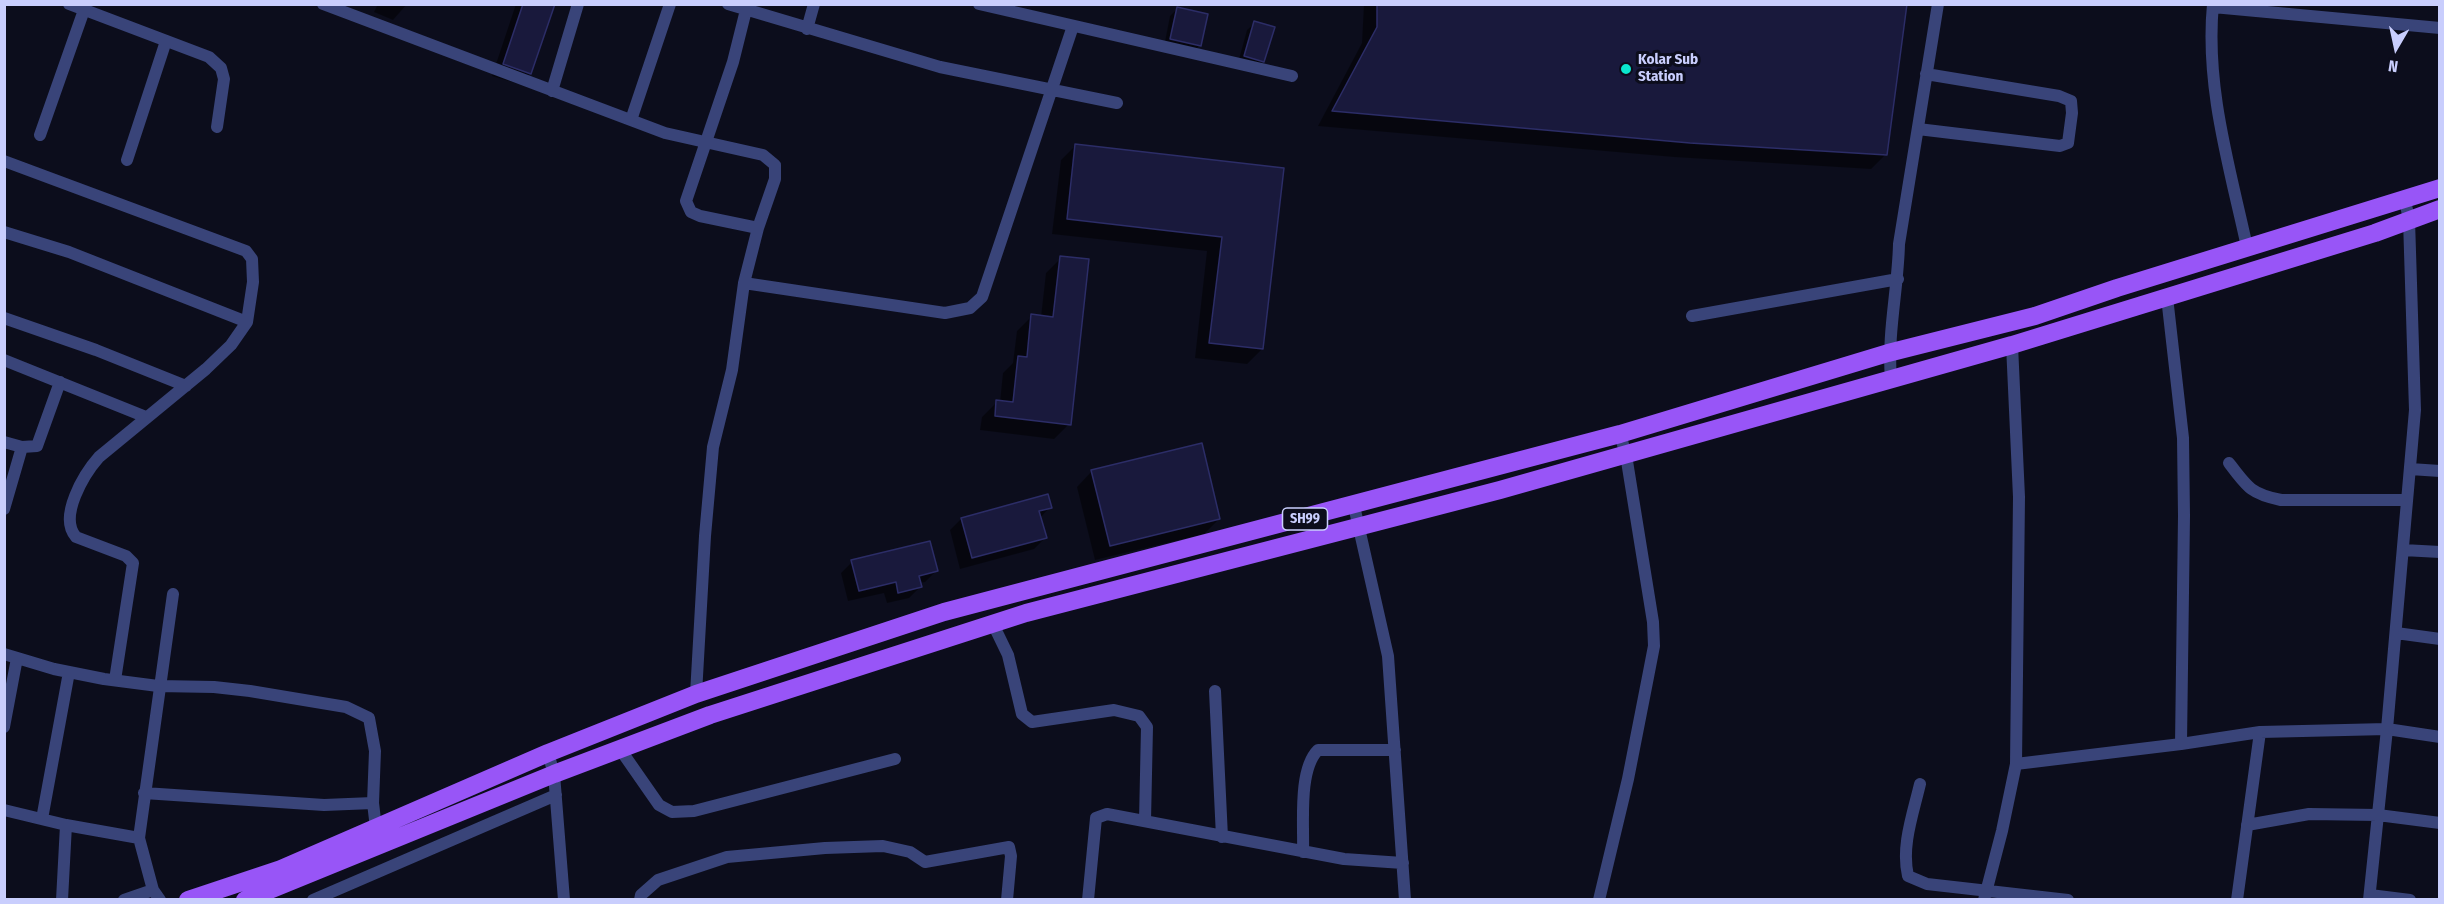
<!DOCTYPE html>
<html>
<head>
<meta charset="utf-8">
<style>
	body { margin:0 }
	#map { position:relative; width:2444px; height:904px; overflow:hidden; background:#0c0d1c; font-family:"Fira Sans Condensed",sans-serif }
	canvas { display:block }
	.frame { position:absolute; inset:0; border:6px solid #c9cefd; pointer-events:none }
	.north { position:absolute; left:2366px; top:18px; width:60px; height:60px; -webkit-text-stroke:4px #0c0d1c; paint-order:stroke; rotate:189deg; font-size:16px; font-weight:700; line-height:24px; text-align:center; color:#c9cefd }
	.north::after { content:''; display:block; margin:auto; width:21px; height:27px; background:#c9cefd; clip-path:polygon(50% 0,100% 100%,50% 72%,0 100%) }
</style>
</head>
<body>
<div id="map">
<canvas width="2444" height="904"></canvas>
<div class="frame"></div>
<div class="north">N</div>
</div>
<script>
const c = document.querySelector('canvas').getContext('2d');
c.lineJoin = 'round';
function fillPath(path, color) {
  c.fillStyle = color;
  c.fill(path, 'evenodd');
}
function trace(path, color, width, dash) {
  c.strokeStyle = color;
  c.lineWidth = width;
  c.lineCap = dash ? 'butt' : 'round';
  c.setLineDash(dash || []);
  c.stroke(path);
}
function drawText(font, color, halo, rows, align = 'center') {
  c.font = font + ' "Fira Sans Condensed",sans-serif';
  c.lineWidth = 6;
  c.setLineDash([]);
  c.textBaseline = 'middle';
  c.strokeStyle = halo;
  c.fillStyle = color;
  for (const [text, x, y, turn = 0] of rows) {
    c.save();
    c.translate(x, y);
    c.rotate((+turn || 0) * Math.PI / 180);
    c.textAlign = isNaN(turn) ? turn : align;
    if (halo) c.strokeText(text, 0, 0);
    c.fillText(text, 0, 0);
    c.restore();
  }
}
const shadow = new Path2D(`
	M 378,4 L 407,4 L 393,20 L 374,12 Z
	M 516,4 L 553,4 L 530,73 L 519,84 L 492,76 Z
	M 1364,4 L 1906,4 L 1886,154 L 1871,169 L 1674,157 L 1318,126 L 1362,43 Z
	M 1177,9 L 1200,45 L 1192,53 L 1164,47 L 1170,16 Z
	M 1255,23 L 1263,61 L 1255,68 L 1238,63 L 1247,30 Z
	M 1076,145 L 1282,169 L 1262,349 L 1247,364 L 1195,358 L 1207,251 L 1052,234 L 1061,160 Z
	M 1061,258 L 1069,424 L 1054,439 L 980,430 L 982,417 L 997,402 L 1000,402 L 1003,373 L 1013,363 L 1017,331 L 1032,316 L 1041,317 L 1046,273 Z
	M 1092,471 L 1219,519 L 1204,534 L 1095,560 L 1077,487 Z
	M 1050,507 L 1040,518 L 1045,538 L 1034,549 L 960,569 L 950,530 L 961,519 Z
	M 852,562 L 936,571 L 925,582 L 920,583 L 920,587 L 909,598 L 887,603 L 884,593 L 848,601 L 841,573 Z`);
const building = new Path2D(`
	M 523,4 L 555,4 L 531,74 L 503,64 Z
	M 1377,4 L 1907,4 L 1887,155 L 1690,143 L 1332,111 L 1377,27 Z
	M 1177,7 L 1208,14 L 1201,46 L 1170,39 Z
	M 1254,21 L 1275,27 L 1264,62 L 1244,56 Z
	M 1075,144 L 1284,168 L 1263,349 L 1209,343 L 1222,237 L 1067,219 Z
	M 1060,256 L 1089,259 L 1071,425 L 995,416 L 996,400 L 1013,402 L 1018,356 L 1027,357 L 1031,314 L 1053,317 Z
	M 1202,443 L 1220,519 L 1110,546 L 1091,470 Z
	M 1048,494 L 1052,508 L 1039,511 L 1047,538 L 972,558 L 961,518 Z
	M 930,541 L 938,571 L 919,576 L 922,587 L 898,593 L 896,582 L 859,591 L 851,560 Z`);
const street = new Path2D(`
	M 69,4 L 209,57 L 221,68 L 224,79 L 217,127
	M 323,4 L 665,133 L 763,155 L 775,165 L 775,179 L 758,228 L 744,283 L 732,370 L 713,447 L 705,536 L 696,694
	M 728,4 L 940,67 L 1117,103
	M 979,4 L 1292,76
	M 2213,4 C 2205,87 2230,168 2247,247
	M 2213,7 L 2440,28
	M 746,10 L 733,62 L 686,201 L 691,212 L 700,216 L 758,228
	M 807,29 L 814,4
	M 552,91 L 578,4
	M 631,120 L 670,4
	M 1918,129 L 2060,146 L 2068,143 L 2072,113 L 2071,101 L 2059,96 L 1926,74
	M 40,135 L 84,10
	M 127,160 L 166,41
	M 4,161 L 246,251 L 252,259 L 253,282 L 247,322 L 231,345 L 206,369 L 99,457 C 84,474 58,517 76,537 L 126,556 L 133,563 L 115,680
	M 4,232 L 69,252 L 247,322
	M 744,283 L 945,313 L 970,308 L 982,297 L 1073,26
	M 2167,297 L 2183,438 L 2184,516 L 2181,744
	M 1692,316 L 1898,279
	M 4,318 L 96,350 L 186,386
	M 4,360 L 146,417
	M 1891,379 C 1887,334 1898,289 1899,244 L 1938,4
	M 4,442 L 22,447 L 37,446 L 60,382
	M 2229,463 C 2247,487 2251,494 2281,500 L 2407,500
	M 2410,469 L 2440,471
	M 1354,506 L 1388,656 L 1405,900
	M 4,509 L 22,447
	M 2403,550 L 2440,552
	M 993,624 L 1008,655 L 1022,714 L 1032,722 L 1114,710 L 1139,716 L 1147,727 L 1145,821
	M 2396,633 L 2440,639
	M 4,654 L 54,669 L 104,679 L 158,686 L 214,687 L 250,691 L 346,707 L 369,718 L 375,751 L 373,803 L 376,828
	M 1215,691 L 1222,837
	M 4,727 L 17,658
	M 620,749 L 659,805 L 672,812 L 694,811 L 895,759
	M 548,753 L 554,774 L 564,900
	M 2016,764 L 2181,744 L 2260,732 L 2387,729 L 2440,737
	M 1920,784 C 1913,814 1901,846 1908,876 L 1927,884 L 2068,900
	M 144,793 L 324,805 L 373,803
	M 4,810 L 66,825 L 139,838
	M 42,819 L 69,672
	M 2247,825 L 2309,814 L 2378,815 L 2440,823
	M 1303,852 C 1304,824 1298,770 1318,750 L 1395,750
	M 2370,895 L 2410,900
	M 62,900 L 66,825
	M 124,900 L 153,890
	M 160,900 L 153,890 L 139,838 L 173,594
	M 313,900 L 556,795
	M 640,900 L 641,895 L 658,880 L 727,857 L 825,848 L 883,846 L 910,852 L 925,862 L 1009,847 L 1011,856 L 1007,900
	M 1088,900 L 1096,818 L 1107,814 L 1344,859 L 1403,863
	M 1599,900 L 1628,779 L 1648,677 L 1654,646 L 1653,622 L 1626,455 L 1620,434
	M 1984,900 L 2002,831 L 2016,764 L 2019,497 L 2012,345
	M 2237,900 L 2260,732
	M 2369,900 L 2387,729 L 2415,410 L 2409,220 L 2405,200`);
const primary = new Path2D(`
	M 188,900 L 281,869 L 548,753 L 696,694 L 944,612 L 1620,434 L 1888,353 L 2035,316 L 2117,288 L 2440,188
	M 245,900 L 554,774 L 710,715 L 1026,613 L 1500,490 L 2012,345 L 2375,233 L 2440,209`);
const markers = [
	[1626,69,6,"#0ae7ce"]
];
const shields = [
	[1305,519,45]
];
const shieldNames = [
	["SH99",1305,519]
];
const poiNames = [
	["Kolar Sub",1638,60],
	["Station",1638,77]
];
fillPath(shadow, '#0007');
fillPath(building, '#19193c');
trace(building, '#2c2d67', 1.5);
trace(street, '#394479', 12);
trace(primary, '#9855f7', 18);
for (const [x, y, r, color] of markers) {
  const dot = new Path2D();
  dot.arc(x, y, r, 0, 2 * Math.PI);
  c.fillStyle = color;
  c.fill(dot);
  trace(dot, '#0c0d1c', 2);
}
for (const [x, y, w] of shields) {
  const box = new Path2D();
  box.roundRect(x - w / 2, y - 11, w, 22, 4.5);
  c.fillStyle = '#0c0d1c';
  c.fill(box);
  trace(box, '#c9cefd', 1.5);
}
drawText('bold 14px', '#c9cefd', null, shieldNames);
drawText('bold 15px', '#c9cefd', '#0c0d1c', poiNames, 'left');
</script>
</body>
</html>
